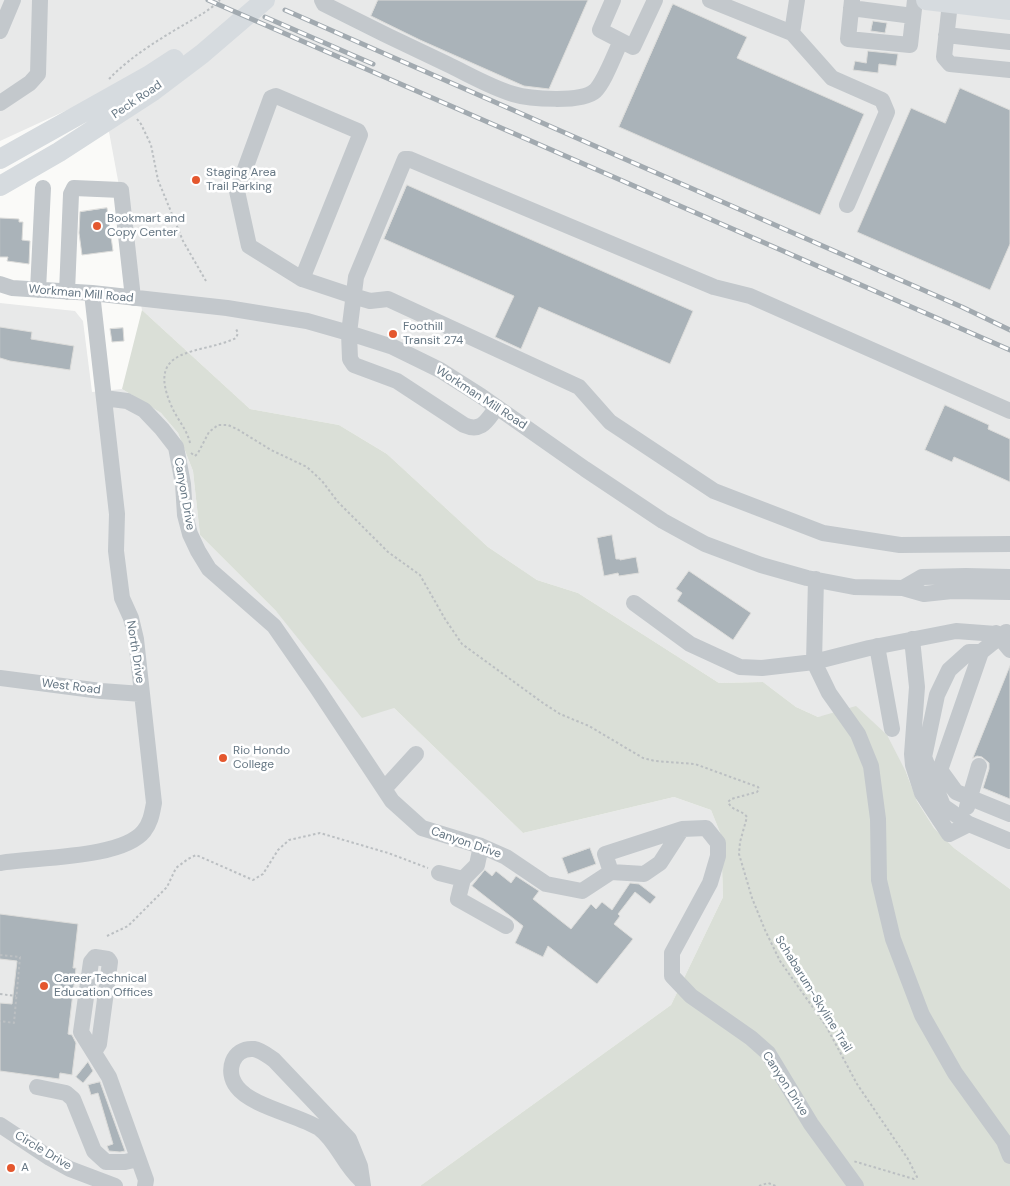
<!DOCTYPE html>
<html>
<head>
<meta charset="utf-8">
<style>
	body { margin:0 }
	canvas { display:block; background:#fafaf8 }
</style>
</head>
<body>
<canvas width="1010" height="1186"></canvas>
<script>
const c = document.querySelector('canvas').getContext('2d');
c.lineJoin = 'round';
function fillPath(path, color) {
  c.fillStyle = color;
  c.fill(path, 'evenodd');
}
function trace(path, color, width, dash) {
  c.strokeStyle = color;
  c.lineWidth = width;
  c.lineCap = dash ? 'butt' : 'round';
  c.setLineDash(dash || []);
  c.stroke(path);
}
function drawText(font, color, halo, rows, align = 'center') {
  c.font = font + ' "DM Sans",sans-serif';
  c.lineWidth = 5;
  c.setLineDash([]);
  c.textBaseline = 'middle';
  c.strokeStyle = halo;
  c.fillStyle = color;
  for (const [text, x, y, turn = 0] of rows) {
    c.save();
    c.translate(x, y);
    c.rotate((+turn || 0) * Math.PI / 180);
    c.textAlign = isNaN(turn) ? turn : align;
    if (halo) c.strokeText(text, 0, 0);
    c.fillText(text, 0, 0);
    c.restore();
  }
}
const built = new Path2D(`
	M 0,0 L 1010,0 L 1010,889 L 954,848 L 934,828 L 917,801 L 906,772 L 830,715 L 818,717 L 796,707 L 763,682 L 719,683 L 578,593 L 537,580 L 488,547 L 387,454 L 339,425 L 250,409 L 142,310 L 102,94 L 0,141 Z
	M 0,303 L 75,311 L 83,321 L 92,392 L 122,389 L 161,413 L 178,433 L 193,471 L 200,535 L 276,611 L 394,708 L 523,833 L 674,797 L 711,810 L 721,835 L 723,897 L 671,1005 L 420,1186 L 0,1186 Z`);
const green = new Path2D(`
	M 142,310 L 250,409 L 339,425 L 387,454 L 488,547 L 537,580 L 578,593 L 719,683 L 763,682 L 796,707 L 818,717 L 856,706 L 887,735 L 906,772 L 917,801 L 934,828 L 954,848 L 1010,889 L 1010,1186 L 420,1186 L 671,1005 L 723,897 L 721,835 L 711,810 L 674,797 L 523,833 L 394,708 L 362,718 L 276,611 L 200,535 L 193,471 L 178,433 L 161,413 L 122,389 Z`);
const building = new Path2D(`
	M 378,0 L 588,0 L 549,89 L 524,86 L 420,40 L 371,16 Z
	M 673,4 L 747,37 L 737,58 L 864,114 L 820,215 L 619,127 Z
	M 873,21 L 887,23 L 885,33 L 871,31 Z
	M 868,51 L 898,54 L 896,66 L 879,64 L 878,73 L 853,70 L 855,61 L 866,63 Z
	M 960,88 L 1010,110 L 1010,244 L 990,290 L 857,232 L 911,108 L 945,123 Z
	M 407,185 L 693,311 L 670,364 L 539,307 L 521,349 L 495,337 L 514,296 L 384,239 Z
	M 107,208 L 113,251 L 82,255 L 79,233 L 80,212 Z
	M 0,218 L 19,219 L 19,222 L 23,222 L 22,240 L 30,241 L 29,264 L 7,261 L 8,257 L 0,257 Z
	M 0,327 L 32,332 L 31,339 L 74,346 L 70,370 L 10,361 L 0,358 Z
	M 123,328 L 124,341 L 112,342 L 110,329 Z
	M 945,405 L 989,425 L 988,429 L 1010,439 L 1010,482 L 954,457 L 952,462 L 925,450 Z
	M 612,535 L 616,559 L 620,559 L 620,560 L 636,557 L 639,573 L 619,576 L 618,573 L 604,576 L 597,538 Z
	M 689,571 L 751,613 L 733,640 L 677,601 L 682,593 L 676,589 Z
	M 1010,666 L 1010,799 L 983,788 L 989,769 L 989,763 L 982,757 L 977,756 L 973,758 Z
	M 590,848 L 596,864 L 568,874 L 562,858 Z
	M 485,870 L 492,876 L 496,871 L 511,883 L 516,876 L 539,891 L 533,899 L 571,929 L 591,904 L 596,909 L 602,902 L 612,910 L 630,883 L 639,884 L 656,897 L 650,904 L 635,892 L 618,914 L 620,916 L 614,924 L 633,939 L 597,984 L 548,946 L 543,957 L 515,943 L 523,926 L 472,886 Z
	M 0,914 L 78,924 L 73,968 L 76,968 L 68,1034 L 72,1035 L 76,1043 L 72,1075 L 60,1073 L 59,1079 L 0,1071 L 0,1003 L 12,1004 L 17,961 L 0,959 Z
	M 88,1062 L 93,1071 L 83,1083 L 76,1077 Z
	M 100,1082 L 125,1151 L 120,1152 L 109,1151 L 107,1146 L 113,1144 L 98,1093 L 91,1095 L 88,1085 Z`);
const path = new Path2D(`
	M 109,79 C 132,55 163,37 192,20 C 202,14 211,9 220,0
	M 137,119 L 141,124 L 151,145 L 158,180 L 183,241 L 206,281
	M 190,443 C 187,429 176,418 171,405 C 145,345 201,355 236,338 L 238,333 L 236,329
	M 191,453 L 195,456 L 198,453 L 209,432 L 218,425 L 228,425 L 237,429 L 271,450 L 307,467 L 322,481 L 338,502 L 388,552 L 420,575 L 445,619 L 462,644 L 543,703 L 560,714 L 589,726 L 643,758 L 655,761 L 695,764 L 758,787 L 759,789 L 757,792 L 731,799 L 728,802 C 732,811 742,810 747,817 L 740,842 L 739,854 L 752,898 L 765,930 L 780,961 L 826,1026 L 857,1084 L 908,1159 L 917,1177 L 914,1179 L 853,1161
	M 107,936 L 128,926 L 167,887 L 176,868 L 188,859 L 196,855 L 253,880 L 263,874 L 278,850 L 289,840 L 320,833 L 388,853 L 428,868
	M 0,955 L 20,957 L 14,1023 L 0,1021
	M 0,994 L 16,996
	M 759,1186 L 768,1183 L 776,1186`);
const minor = new Path2D(`
	M 322,0 L 324,4 C 365,25 406,45 447,64 C 468,74 490,87 513,94 C 529,99 582,103 595,91 C 605,81 614,55 621,41
	M 613,0 L 600,30 L 633,47 L 655,0
	M 710,0 L 792,33 L 797,0
	M 852,0 L 848,39 L 910,45 L 915,0
	M 950,3 L 944,57 L 950,64 L 1010,70
	M 851,8 L 913,16
	M 0,31 L 13,0
	M 792,33 L 832,78 L 882,100 L 887,112 L 847,205
	M 946,35 L 1010,42
	M 0,103 L 30,83 L 38,74 L 40,0
	M 302,279 L 360,135 L 358,131 L 276,96 L 271,98 L 237,191 L 249,246 L 302,279 L 353,296 L 370,301 L 388,299 L 579,387 L 610,422 L 714,491 L 823,533 L 900,545 L 1010,544
	M 0,284 L 12,288 L 92,293 L 227,308 L 307,321 L 349,333 L 393,347 L 440,370 L 481,396 L 585,469 L 663,521 L 705,544 L 761,565 L 807,578 L 854,587 L 903,588 L 924,594 L 952,591 L 1010,592
	M 38,290 L 43,188
	M 67,292 L 71,194 L 74,188 L 121,190 L 133,298
	M 104,398 L 127,401 L 144,410 L 162,429 L 176,447 L 183,484 L 185,515 L 190,534 L 198,551 L 209,569 L 274,626 L 317,688 L 392,801 L 422,828 L 481,846 L 506,857 L 546,884 L 582,891 L 611,872 L 644,874 L 660,863 L 682,829
	M 497,407 C 487,420 482,433 464,425 L 397,381 L 354,365 L 350,359 L 349,333 L 356,277 L 405,159 L 409,159 L 714,287 L 750,296 L 1010,411
	M 816,579 L 814,662 L 829,693 L 858,734 L 871,766 L 878,819 L 879,880 L 893,939 L 922,1015 L 955,1073 L 1004,1141 L 1010,1156
	M 903,588 L 922,577 L 966,576 L 1010,577
	M 634,603 L 690,644 L 740,667 L 762,668 L 814,662 L 869,648 L 956,631 L 1010,635
	M 1006,632 L 981,652 L 940,770 L 956,792 L 1010,814
	M 996,633 L 1010,650
	M 912,639 L 917,687 L 912,754 L 913,765 L 922,793 L 949,834 L 969,824 L 1010,841
	M 877,646 L 892,729
	M 0,678 L 101,691 L 142,694
	M 384,789 L 416,754
	M 967,807 L 979,766
	M 969,824 L 943,806 L 924,757 L 937,695 L 949,670 L 969,652 L 981,652
	M 0,863 C 34,857 122,859 144,831 C 151,822 152,813 154,803 L 136,639 L 131,618 L 122,598 L 116,551 L 117,514 L 92,293
	M 611,872 L 605,854 L 682,829 L 706,828 L 718,843 L 718,856 L 710,883 L 672,953 L 672,976 L 691,996 L 751,1038 L 768,1053 L 811,1124 L 856,1186
	M 439,873 L 463,879 L 477,865 L 481,846
	M 463,879 L 458,899 L 506,926
	M 94,1052 L 99,1044 L 110,962 L 108,959 L 95,957 L 91,962 L 81,1032 L 109,1077 L 146,1180 L 145,1186
	M 37,1087 L 66,1093 L 73,1099 L 94,1151 L 106,1162 L 125,1162 L 138,1159
	M 0,1125 L 50,1158 L 70,1169 L 115,1186
	M 362,1181 C 344,1166 337,1141 319,1128 C 298,1115 251,1106 237,1087 C 225,1072 232,1047 254,1049 C 261,1050 268,1056 274,1060 L 349,1139 L 360,1166 L 363,1186`);
const major = new Path2D(`
	M 926,0 L 1010,10
	M 0,159 L 148,76 L 174,59
	M 0,186 L 59,152 L 153,91 L 202,54 L 265,0`);
const rail = new Path2D(`
	M 208,0 L 1010,350
	M 285,10 L 962,307 L 1010,330
	M 265,17 L 373,64`);
const markers = [
	[196,180,5,"#e4572e"],
	[97,226,5,"#e4572e"],
	[393,334,5,"#e4572e"],
	[223,758,5,"#e4572e"],
	[44,986,5,"#e4572e"],
	[11,1168,5,"#e4572e"]
];
const streetNames = [
	["Peck Road",137,100,-34],
	["Workman Mill Road",81,294,5],
	["Workman Mill Road",481,398,33],
	["Canyon Drive",184,494,80],
	["North Drive",135,652,81],
	["West Road",71,687,7],
	["Canyon Drive",466,843,19],
	["Schabarum-Skyline Trail",813,994,58],
	["Canyon Drive",785,1084,57],
	["Circle Drive",43,1151,31]
];
const poiNames = [
	["Staging Area",206,173],
	["Trail Parking",206,187],
	["Bookmart and",107,219],
	["Copy Center",107,233],
	["Foothill",403,327],
	["Transit 274",403,341],
	["Rio Hondo",233,751],
	["College",233,765],
	["Career Technical",54,979],
	["Education Offices",54,993],
	["A",21,1168]
];
fillPath(built, '#e8e9e9');
fillPath(green, '#dadfd7');
fillPath(building, '#aab3b9');
trace(building, '#dcdcda', 1);
trace(path, '#bbbfc2', 2, [2.5, 2.5]);
trace(minor, '#c3c8cc', 16);
trace(major, '#d6dbdf', 20);
trace(rail, '#a2aab0', 5);
trace(rail, '#fff', 3, [9]);
for (const [x, y, r, color] of markers) {
  const dot = new Path2D();
  dot.arc(x, y, r, 0, 2 * Math.PI);
  c.fillStyle = color;
  c.fill(dot);
  trace(dot, '#fff', 2);
}
drawText('12px', '#657683', '#fff', streetNames);
drawText('12px', '#657683', '#fff', poiNames, 'left');
</script>
</body>
</html>
